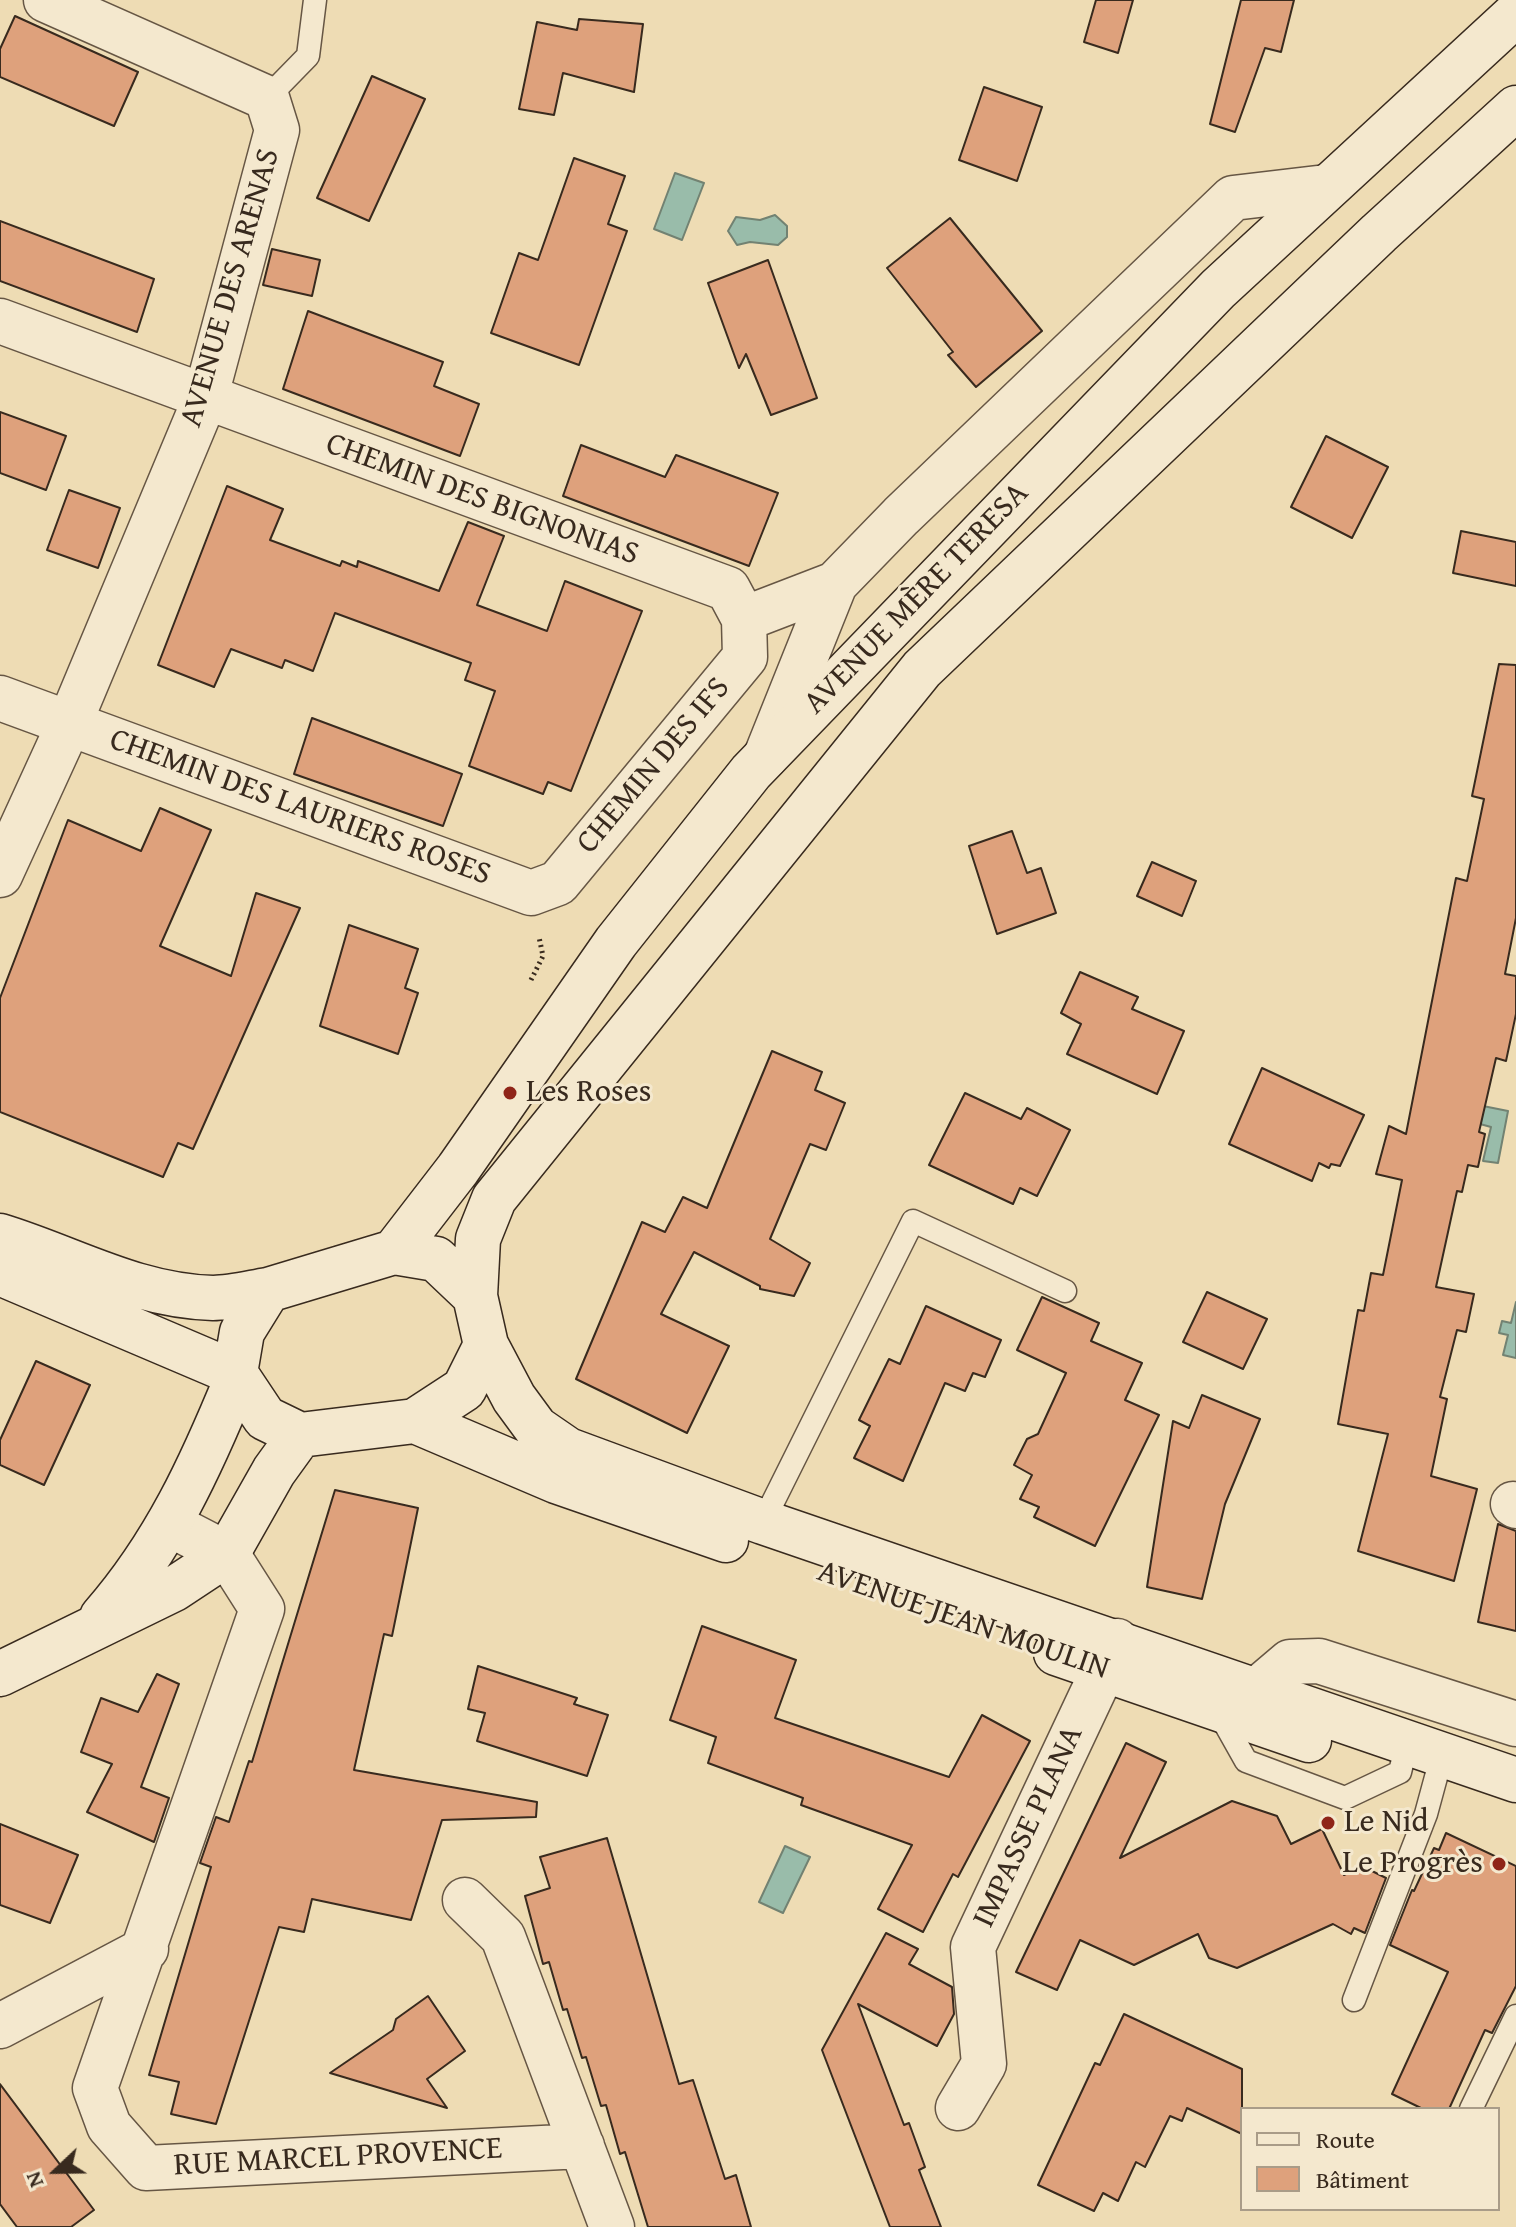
<!DOCTYPE html>
<html>
<head>
<meta charset="utf-8">
<style>
	body { margin:0 }
	#map { position:relative; width:1516px; height:2227px; overflow:hidden; background:#eedcb4; font-family:"Gentium Book Plus",serif }
	canvas { display:block }
	.legend { position:absolute; left:1240px; top:2107px; width:260px; height:104px; box-sizing:border-box; background:#f4e8ce; border:2px solid #a99c88; margin:0; padding:10px 14px; list-style:none; font-size:24px; color:#382a1e }
	.legend li { display:flex; align-items:center; gap:16px; height:40px }
	.legend b { width:40px; border:2px solid #a99c88 }
	.north { position:absolute; left:16px; top:2131px; width:80px; height:80px; -webkit-text-stroke:6px #f4e8ce; paint-order:stroke; rotate:248deg; font-size:22px; font-weight:700; line-height:32px; text-align:center; color:#382a1e }
	.north::after { content:''; display:block; margin:auto; width:28px; height:36px; background:#382a1e; clip-path:polygon(50% 0,100% 100%,50% 72%,0 100%) }
</style>
</head>
<body>
<div id="map">
<canvas width="1516" height="2227"></canvas>
<ul class="legend">
<li><b style="height:10px;background:#f4e8ce"></b>Route</li>
<li><b style="height:22px;background:#dea17c"></b>Bâtiment</li>
</ul>
<div class="north">N</div>
</div>
<script>
const c = document.querySelector('canvas').getContext('2d');
c.lineJoin = 'round';
function fillPath(path, color) {
  c.fillStyle = color;
  c.fill(path, 'evenodd');
}
function trace(path, color, width, dash) {
  c.strokeStyle = color;
  c.lineWidth = width;
  c.lineCap = dash ? 'butt' : 'round';
  c.setLineDash(dash || []);
  c.stroke(path);
}
function drawText(font, color, halo, rows, align = 'center') {
  c.font = font + ' "Gentium Book Plus",serif';
  c.lineWidth = 6;
  c.setLineDash([]);
  c.textBaseline = 'middle';
  c.strokeStyle = halo;
  c.fillStyle = color;
  for (const [text, x, y, turn = 0] of rows) {
    c.save();
    c.translate(x, y);
    c.rotate((+turn || 0) * Math.PI / 180);
    c.textAlign = isNaN(turn) ? turn : align;
    if (halo) c.strokeText(text, 0, 0);
    c.fillText(text, 0, 0);
    c.restore();
  }
}
const water = new Path2D(`
	M 675,173 L 704,183 L 682,240 L 654,229 Z
	M 775,215 L 787,226 L 787,237 L 778,245 L 750,242 L 737,245 L 728,231 L 736,217 L 760,220 Z
	M 1483,1106 L 1508,1111 L 1498,1163 L 1483,1161 L 1491,1127 L 1480,1124 Z
	M 1516,1302 L 1516,1358 L 1503,1355 L 1508,1335 L 1499,1333 L 1502,1321 L 1511,1323 Z
	M 785,1846 L 810,1857 L 783,1913 L 759,1902 Z`);
const building = new Path2D(`
	M 1096,0 L 1133,0 L 1118,53 L 1084,42 Z
	M 1241,0 L 1294,0 L 1281,52 L 1265,48 L 1235,132 L 1210,124 Z
	M 15,16 L 138,72 L 114,126 L 0,77 L 0,49 Z
	M 579,19 L 643,24 L 634,92 L 563,73 L 554,115 L 519,109 L 537,22 L 577,30 Z
	M 372,76 L 425,99 L 369,221 L 317,198 Z
	M 984,87 L 1042,107 L 1017,181 L 959,160 Z
	M 574,158 L 625,176 L 608,224 L 627,231 L 579,365 L 491,333 L 519,253 L 538,260 Z
	M 950,218 L 1042,331 L 976,387 L 948,355 L 953,352 L 887,268 Z
	M 0,221 L 154,279 L 137,332 L 0,281 Z
	M 272,249 L 320,260 L 312,296 L 263,285 Z
	M 768,260 L 817,398 L 771,415 L 746,354 L 739,368 L 708,283 Z
	M 308,311 L 443,362 L 434,386 L 479,404 L 460,456 L 283,389 Z
	M 0,412 L 66,436 L 46,490 L 0,473 Z
	M 1326,436 L 1388,467 L 1352,538 L 1291,507 Z
	M 581,445 L 665,477 L 676,455 L 778,493 L 749,566 L 563,496 Z
	M 227,486 L 283,509 L 270,540 L 340,566 L 342,561 L 357,567 L 358,561 L 439,591 L 468,522 L 504,536 L 477,605 L 547,631 L 565,581 L 642,611 L 571,791 L 548,782 L 543,794 L 469,766 L 495,691 L 465,680 L 471,663 L 335,613 L 313,671 L 285,660 L 282,668 L 231,649 L 214,687 L 158,665 Z
	M 69,490 L 120,508 L 98,568 L 47,550 Z
	M 1461,531 L 1516,542 L 1516,586 L 1453,573 Z
	M 1499,664 L 1516,665 L 1516,918 L 1505,974 L 1516,976 L 1516,1014 L 1506,1061 L 1496,1058 L 1479,1132 L 1485,1134 L 1478,1167 L 1468,1165 L 1462,1192 L 1457,1191 L 1436,1287 L 1474,1294 L 1466,1332 L 1457,1330 L 1440,1397 L 1447,1399 L 1431,1476 L 1477,1489 L 1454,1581 L 1358,1551 L 1388,1434 L 1338,1424 L 1358,1310 L 1364,1311 L 1371,1273 L 1383,1275 L 1402,1180 L 1376,1174 L 1389,1126 L 1406,1134 L 1456,878 L 1467,881 L 1484,799 L 1472,796 Z
	M 312,718 L 462,774 L 443,826 L 294,774 Z
	M 160,808 L 211,830 L 160,946 L 231,976 L 256,893 L 300,908 L 193,1149 L 178,1143 L 163,1177 L 0,1112 L 0,998 L 68,820 L 141,851 Z
	M 1012,831 L 1027,873 L 1041,868 L 1056,913 L 997,934 L 969,846 Z
	M 1152,862 L 1196,881 L 1182,916 L 1137,896 Z
	M 349,925 L 418,949 L 405,988 L 418,993 L 398,1054 L 320,1026 Z
	M 1080,972 L 1138,997 L 1132,1009 L 1184,1031 L 1157,1094 L 1067,1054 L 1081,1024 L 1061,1013 Z
	M 772,1051 L 822,1072 L 815,1090 L 845,1103 L 826,1150 L 810,1144 L 770,1239 L 810,1263 L 794,1296 L 760,1289 L 760,1286 L 694,1252 L 661,1314 L 729,1346 L 687,1433 L 576,1379 L 642,1222 L 665,1232 L 683,1197 L 707,1208 Z
	M 1262,1068 L 1364,1115 L 1340,1166 L 1331,1164 L 1329,1168 L 1319,1163 L 1312,1181 L 1229,1144 Z
	M 965,1093 L 1021,1119 L 1027,1108 L 1070,1130 L 1037,1196 L 1020,1188 L 1013,1204 L 929,1165 Z
	M 1207,1292 L 1267,1319 L 1243,1369 L 1183,1342 Z
	M 1042,1297 L 1099,1323 L 1091,1341 L 1142,1363 L 1125,1400 L 1159,1415 L 1095,1546 L 1034,1517 L 1039,1507 L 1020,1499 L 1032,1475 L 1014,1465 L 1027,1439 L 1038,1434 L 1066,1373 L 1017,1350 Z
	M 926,1306 L 1001,1340 L 985,1377 L 973,1373 L 965,1391 L 945,1383 L 903,1481 L 854,1458 L 870,1426 L 859,1420 L 889,1359 L 900,1364 Z
	M 36,1361 L 90,1385 L 44,1485 L 0,1465 L 0,1440 Z
	M 1202,1395 L 1260,1419 L 1225,1504 L 1202,1599 L 1147,1587 L 1173,1421 L 1189,1428 Z
	M 335,1490 L 418,1508 L 392,1636 L 384,1634 L 354,1770 L 537,1802 L 536,1817 L 442,1820 L 411,1920 L 312,1899 L 304,1932 L 279,1927 L 216,2124 L 171,2114 L 179,2082 L 149,2075 L 211,1867 L 200,1863 L 216,1817 L 229,1822 L 249,1761 L 252,1762 Z
	M 1498,1524 L 1516,1531 L 1516,1631 L 1478,1622 Z
	M 702,1626 L 796,1660 L 775,1718 L 949,1777 L 982,1715 L 1030,1741 L 958,1877 L 953,1874 L 923,1932 L 878,1909 L 912,1845 L 801,1805 L 803,1798 L 708,1763 L 716,1737 L 670,1720 Z
	M 478,1666 L 577,1698 L 574,1704 L 608,1715 L 587,1776 L 477,1741 L 485,1713 L 468,1709 Z
	M 157,1674 L 179,1684 L 141,1787 L 169,1798 L 154,1842 L 87,1812 L 112,1764 L 81,1752 L 101,1698 L 138,1712 Z
	M 1126,1743 L 1166,1762 L 1120,1858 L 1232,1801 L 1277,1816 L 1291,1844 L 1322,1829 L 1344,1875 L 1362,1866 L 1386,1878 L 1365,1933 L 1354,1928 L 1351,1934 L 1333,1924 L 1237,1968 L 1209,1958 L 1198,1934 L 1134,1965 L 1080,1940 L 1057,1990 L 1016,1972 Z
	M 0,1824 L 78,1855 L 50,1923 L 0,1905 Z
	M 1446,1833 L 1516,1866 L 1516,1986 L 1492,2033 L 1485,2030 L 1449,2109 L 1423,2109 L 1392,2094 L 1448,1972 L 1390,1945 L 1412,1890 L 1414,1891 L 1434,1848 L 1439,1850 Z
	M 607,1838 L 679,2084 L 693,2080 L 725,2179 L 736,2175 L 751,2227 L 648,2227 L 625,2152 L 620,2154 L 606,2105 L 601,2106 L 586,2057 L 582,2058 L 567,2009 L 563,2010 L 549,1962 L 543,1964 L 525,1896 L 550,1888 L 540,1857 Z
	M 886,1933 L 918,1949 L 909,1964 L 952,1987 L 954,2014 L 937,2046 L 858,2004 L 904,2125 L 909,2123 L 925,2167 L 919,2170 L 941,2227 L 890,2227 L 822,2050 Z
	M 428,1996 L 465,2051 L 427,2079 L 447,2108 L 330,2073 L 393,2030 L 396,2019 Z
	M 1124,2014 L 1242,2069 L 1242,2134 L 1187,2108 L 1182,2121 L 1170,2116 L 1145,2167 L 1136,2162 L 1118,2201 L 1103,2193 L 1094,2211 L 1038,2185 L 1095,2063 L 1100,2065 Z
	M 0,2084 L 94,2210 L 71,2227 L 17,2227 L 0,2204 Z`);
const path = new Path2D(`
	M 531,980 L 543,956 L 539,937`);
const lane = new Path2D(`
	M 267,98 L 308,56 L 315,0
	M 763,1522 L 913,1221 L 1065,1291
	M 1219,1713 L 1246,1761 L 1345,1798 L 1400,1772 L 1407,1743
	M 1354,2000 L 1426,1814 L 1442,1755
	M 1471,2109 L 1516,2016`);
const street = new Path2D(`
	M 0,321 L 728,589 L 744,619 L 745,657 L 558,883 L 531,893 L 0,698
	M 744,619 L 835,584
	M 766,756 L 835,584 L 901,516 L 1233,198 L 1326,187
	M 0,875 L 70,722 L 205,399 L 277,130 L 267,98 L 46,0
	M 1513,1504 L 1516,1506
	M 171,1525 L 227,1554 L 262,1609 L 95,2088 L 109,2126 L 146,2168 L 582,2146
	M 1257,1690 L 1290,1662 L 1319,1661 L 1516,1724
	M 465,1900 L 503,1937 L 612,2227
	M 0,2026 L 146,1949
	M 958,2108 L 984,2064 L 973,1947 L 1117,1641`);
const secondary = new Path2D(`
	M 0,1236 C 72,1258 135,1296 213,1298 C 230,1298 250,1293 268,1290
	M 394,1252 L 458,1169 L 616,942 L 751,772 L 1218,289 L 1516,14
	M 0,1273 L 235,1373
	M 475,1296 L 478,1239 L 494,1199 L 922,669 L 1379,233 L 1516,108
	M 486,1345 L 464,1389 L 415,1421 L 300,1435 L 265,1418 L 235,1373 L 242,1332 L 268,1290 L 394,1252 L 436,1259 L 475,1296 L 486,1345 L 514,1398 L 536,1428 L 568,1450 L 763,1522 L 1516,1780
	M 415,1421 L 556,1481 L 726,1540
	M 102,1617 C 165,1545 201,1466 237,1378
	M 1056,1653 L 1309,1740
	M 0,1674 L 174,1589 L 227,1554 L 274,1471 L 300,1435`);
const markers = [
	[510,1093,8,"#8f2418"],
	[1328,1823,8,"#8f2418"],
	[1499,1864,8,"#8f2418"]
];
const streetNames = [
	["AVENUE DES ARENAS",231,288,-74],
	["CHEMIN DES BIGNONIAS",482,500,20],
	["AVENUE MÈRE TERESA",917,599,-46],
	["CHEMIN DES IFS",654,766,-50],
	["CHEMIN DES LAURIERS ROSES",300,808,20],
	["AVENUE JEAN MOULIN",963,1621,19],
	["IMPASSE PLANA",1029,1827,-65],
	["RUE MARCEL PROVENCE",338,2158,-3]
];
const poiNames = [
	["Les Roses",526,1093],
	["Le Nid",1344,1823],
	["Le Progrès",1483,1864,"right"]
];
fillPath(water, '#99bcaa');
trace(water, '#728272', 2);
fillPath(building, '#dea17c');
trace(building, '#382a1e', 2);
trace(lane, '#665644', 25);
trace(street, '#665644', 47);
trace(secondary, '#382a1e', 47);
trace(path, '#382a1e', 5, [2, 4]);
trace(lane, '#f4e8ce', 22);
trace(street, '#f4e8ce', 44);
trace(secondary, '#f4e8ce', 44);
for (const [x, y, r, color] of markers) {
  const dot = new Path2D();
  dot.arc(x, y, r, 0, 2 * Math.PI);
  c.fillStyle = color;
  c.fill(dot);
  trace(dot, '#f4e8ce', 3);
}
drawText('32px', '#382a1e', '#f4e8ce', streetNames);
drawText('32px', '#382a1e', '#f4e8ce', poiNames, 'left');
</script>
</body>
</html>
